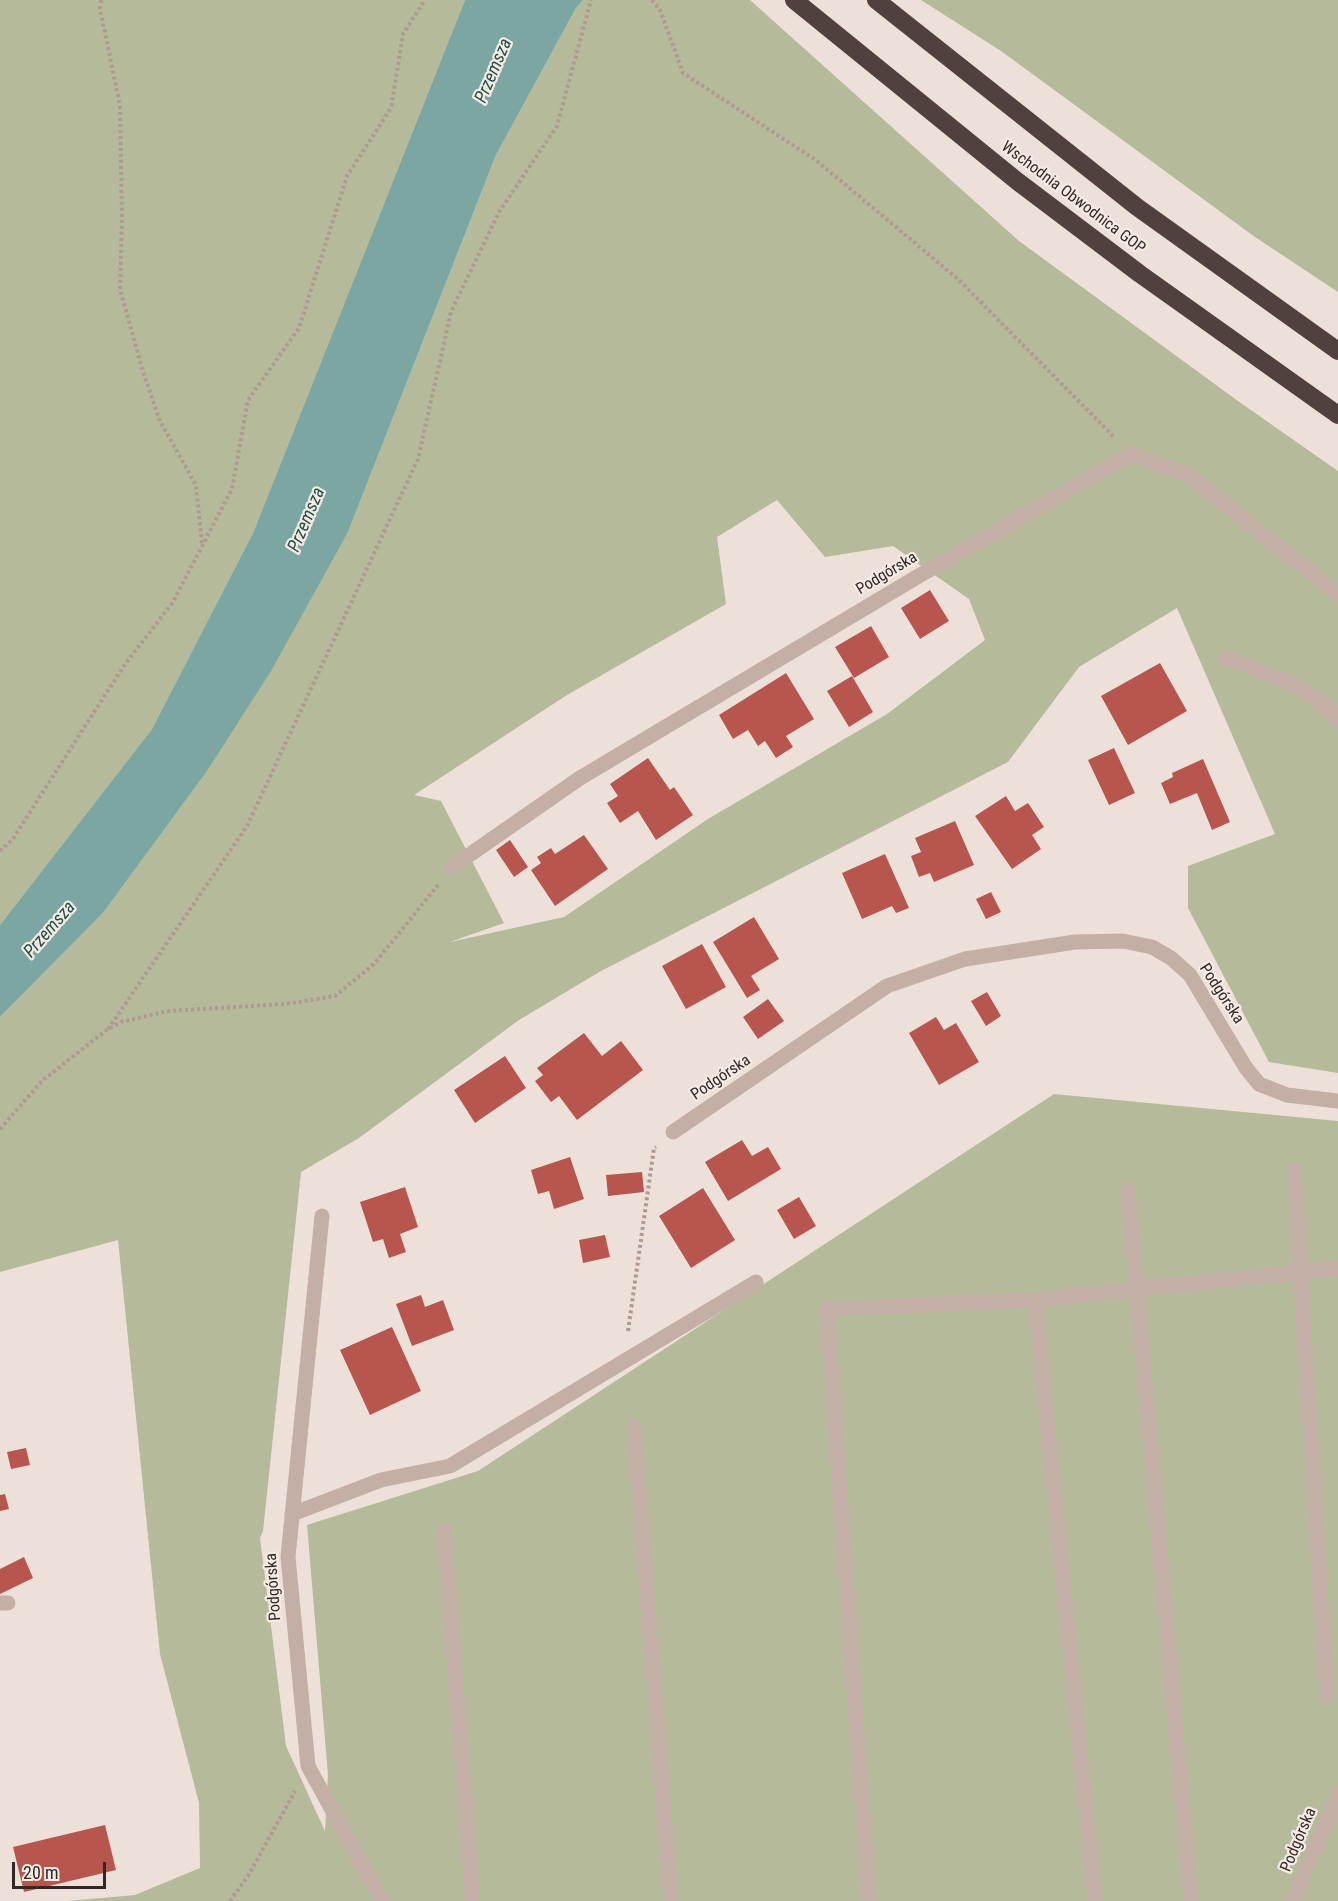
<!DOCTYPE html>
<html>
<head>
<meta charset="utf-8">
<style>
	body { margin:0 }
	#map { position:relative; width:1338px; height:1901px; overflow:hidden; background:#ede0d9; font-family:"Roboto Condensed",sans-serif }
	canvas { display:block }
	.scale { position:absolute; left:12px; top:1862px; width:94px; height:27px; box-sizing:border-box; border:3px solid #312826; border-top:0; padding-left:8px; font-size:18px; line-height:21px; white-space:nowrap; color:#312826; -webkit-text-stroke:4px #f6ebe4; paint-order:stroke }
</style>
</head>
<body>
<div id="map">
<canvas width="1338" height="1901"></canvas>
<div class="scale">20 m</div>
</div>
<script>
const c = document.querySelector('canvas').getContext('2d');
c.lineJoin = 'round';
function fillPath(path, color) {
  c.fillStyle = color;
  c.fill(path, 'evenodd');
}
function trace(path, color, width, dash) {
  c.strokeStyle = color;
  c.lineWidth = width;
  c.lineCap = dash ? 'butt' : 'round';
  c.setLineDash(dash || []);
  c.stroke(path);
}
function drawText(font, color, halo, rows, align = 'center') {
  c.font = font + ' "Roboto Condensed",sans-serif';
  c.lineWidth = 4.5;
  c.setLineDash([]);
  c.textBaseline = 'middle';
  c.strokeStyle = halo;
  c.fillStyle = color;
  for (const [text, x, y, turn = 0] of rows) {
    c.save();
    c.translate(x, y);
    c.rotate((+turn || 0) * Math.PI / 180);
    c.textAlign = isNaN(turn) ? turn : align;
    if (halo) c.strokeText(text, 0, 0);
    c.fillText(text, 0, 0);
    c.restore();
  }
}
const green = new Path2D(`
	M 0,0 L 465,0 L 253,533 L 152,729 L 0,925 Z
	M 583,0 L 750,0 L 1019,241 L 1238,401 L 1338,471 L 1338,1073 L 1269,1062 L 1188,908 L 1188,866 L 1275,834 L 1177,608 L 1079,667 L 1008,762 L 601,971 L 519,1020 L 359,1138 L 301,1172 L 263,1531 L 260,1538 L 286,1746 L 325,1831 L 328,1775 L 307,1525 L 478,1471 L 1054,1094 L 1338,1121 L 1338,1901 L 68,1901 L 135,1895 L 200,1868 L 199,1803 L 160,1654 L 118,1240 L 0,1272 L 0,1017 L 103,913 L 205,774 L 348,532 L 496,155 L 576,8 ZM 777,500 L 825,557 L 893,546 L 969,599 L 985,640 L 887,714 L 708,819 L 564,917 L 450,942 L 504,923 L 441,801 L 414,795 L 567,695 L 726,604 L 717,537 Z
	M 921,0 L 1338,0 L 1338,292 L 1255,237 L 1001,51 Z`);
const water = new Path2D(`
	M 465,0 L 583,0 L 576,8 L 496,155 L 348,532 L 271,671 L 205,774 L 103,913 L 0,1017 L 0,925 L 152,729 L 253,533 Z`);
const building = new Path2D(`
	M 930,590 L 949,621 L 920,639 L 901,608 Z
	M 871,626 L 889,657 L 854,678 L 835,647 Z
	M 1160,663 L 1187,711 L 1128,745 L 1101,696 Z
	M 786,673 L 814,719 L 786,736 L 793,747 L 776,758 L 765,741 L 758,746 L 748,730 L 733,739 L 719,715 Z
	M 852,676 L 873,712 L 849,727 L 827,691 Z
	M 1114,748 L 1135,793 L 1109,805 L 1088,760 Z
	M 648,758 L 670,790 L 674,787 L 693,815 L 656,840 L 638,811 L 620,823 L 607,803 L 618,796 L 610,784 Z
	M 1203,759 L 1230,822 L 1212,830 L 1197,793 L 1170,804 L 1161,783 L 1173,777 L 1172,773 Z
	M 1006,796 L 1015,811 L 1028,803 L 1044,827 L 1032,835 L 1041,849 L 1012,869 L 975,816 Z
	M 955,821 L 974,865 L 934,882 L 930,873 L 919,877 L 911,856 L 921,852 L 915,838 Z
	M 584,835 L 608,869 L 555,906 L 531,870 L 541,863 L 537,857 L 551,848 L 555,854 Z
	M 510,840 L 528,867 L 514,877 L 496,850 Z
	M 885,854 L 909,908 L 896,913 L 892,906 L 862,919 L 842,873 Z
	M 991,892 L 1001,912 L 986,919 L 976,899 Z
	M 754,917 L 779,959 L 751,976 L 760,990 L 747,998 L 713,942 Z
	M 702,944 L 726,987 L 686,1009 L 662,966 Z
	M 987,992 L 1001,1016 L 986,1026 L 971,1001 Z
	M 768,999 L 784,1021 L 758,1039 L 743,1017 Z
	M 936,1017 L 944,1030 L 956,1023 L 979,1062 L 939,1085 L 909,1033 Z
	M 584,1033 L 602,1056 L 621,1041 L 643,1070 L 577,1120 L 559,1096 L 551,1102 L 535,1081 L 543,1075 L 537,1068 Z
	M 505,1056 L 526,1088 L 475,1123 L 454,1090 Z
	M 742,1140 L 752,1156 L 768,1147 L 781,1169 L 728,1201 L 705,1162 Z
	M 570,1157 L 584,1199 L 554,1209 L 549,1191 L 538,1194 L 531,1170 Z
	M 642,1172 L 644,1192 L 608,1196 L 606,1175 Z
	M 405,1187 L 418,1227 L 400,1234 L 406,1252 L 389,1258 L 383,1239 L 373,1242 L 360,1202 Z
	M 703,1188 L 735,1240 L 691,1268 L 659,1216 Z
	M 799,1197 L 816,1226 L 794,1239 L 777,1210 Z
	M 605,1235 L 610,1257 L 583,1263 L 579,1240 Z
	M 421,1295 L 425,1307 L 443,1300 L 454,1330 L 412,1346 L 396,1304 Z
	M 392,1327 L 421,1391 L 370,1415 L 340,1350 Z
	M 26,1448 L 30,1465 L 11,1469 L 7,1452 Z
	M 5,1494 L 9,1509 L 0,1511 L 0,1495 Z
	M 24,1557 L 33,1578 L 0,1594 L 0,1569 Z
	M 105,1825 L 116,1870 L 24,1892 L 13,1847 Z`);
const path = new Path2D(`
	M 101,0 L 100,8 L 120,106 L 122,220 L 120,289 L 144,375 L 160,421 L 196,485 L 202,545
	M 652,0 L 660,10 L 683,73 L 817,161 L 959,280 L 1115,438
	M 0,851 L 12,840 L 123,667 L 173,602 L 232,489 L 248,400 L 299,328 L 347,176 L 391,108 L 403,34 L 425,0
	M 108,1029 L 247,826 L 418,459 L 451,312 L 499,212 L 557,126 L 591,0
	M 0,1129 L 43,1080 L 108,1029 L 121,1022 L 168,1011 L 286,1004 L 335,996 L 375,963 L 438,885
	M 628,1331 L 654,1148 L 656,1147
	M 230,1901 L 248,1876 L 295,1791`);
const lane = new Path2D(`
	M 1225,658 C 1265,673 1311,685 1338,720
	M 1294,1171 L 1327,1697
	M 1128,1190 L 1191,1901
	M 322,1216 L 288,1557 L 308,1766 L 382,1901
	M 1035,1300 L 1095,1901
	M 634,1426 L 671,1901
	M 292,1514 L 381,1480 L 450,1466 L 756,1282
	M 444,1530 L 473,1901
	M 869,1901 L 827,1309 L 1035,1300 L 1338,1268`);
const street = new Path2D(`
	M 452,867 L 580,778 L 917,577 L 1131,454 L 1189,476 L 1338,594
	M 673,1132 L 887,986 L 965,959 L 1075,942 L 1123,941 L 1152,947 L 1171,958 L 1190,975 L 1246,1068 L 1259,1084 L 1287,1095 L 1338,1101
	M 0,1603 L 8,1603
	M 1293,1901 L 1338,1794`);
const highway = new Path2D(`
	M 794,0 L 1017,181 L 1140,274 L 1338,415
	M 876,0 L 1137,207 L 1338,351`);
const streetNames = [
	["Wschodnia Obwodnica GOP",1073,198,37],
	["Podgórska",887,574,-31],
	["Podgórska",1221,994,57],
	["Podgórska",721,1078,-34],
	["Podgórska",274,1587,-94],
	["Podgórska",1299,1840,-67]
];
const waterNames = [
	["Przemsza",494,71,-67],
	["Przemsza",307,520,-67],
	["Przemsza",50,930,-49]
];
fillPath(green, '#b5ba9b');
fillPath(water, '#7ba6a1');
fillPath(building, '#b6564e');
trace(path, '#af9991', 4, [3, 3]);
trace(lane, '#c3afa6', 15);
trace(street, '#c3afa6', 15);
trace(highway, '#51413e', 18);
drawText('16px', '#312826', '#f6ebe4', streetNames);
drawText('italic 18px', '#214d48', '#f6ebe4', waterNames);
</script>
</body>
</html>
